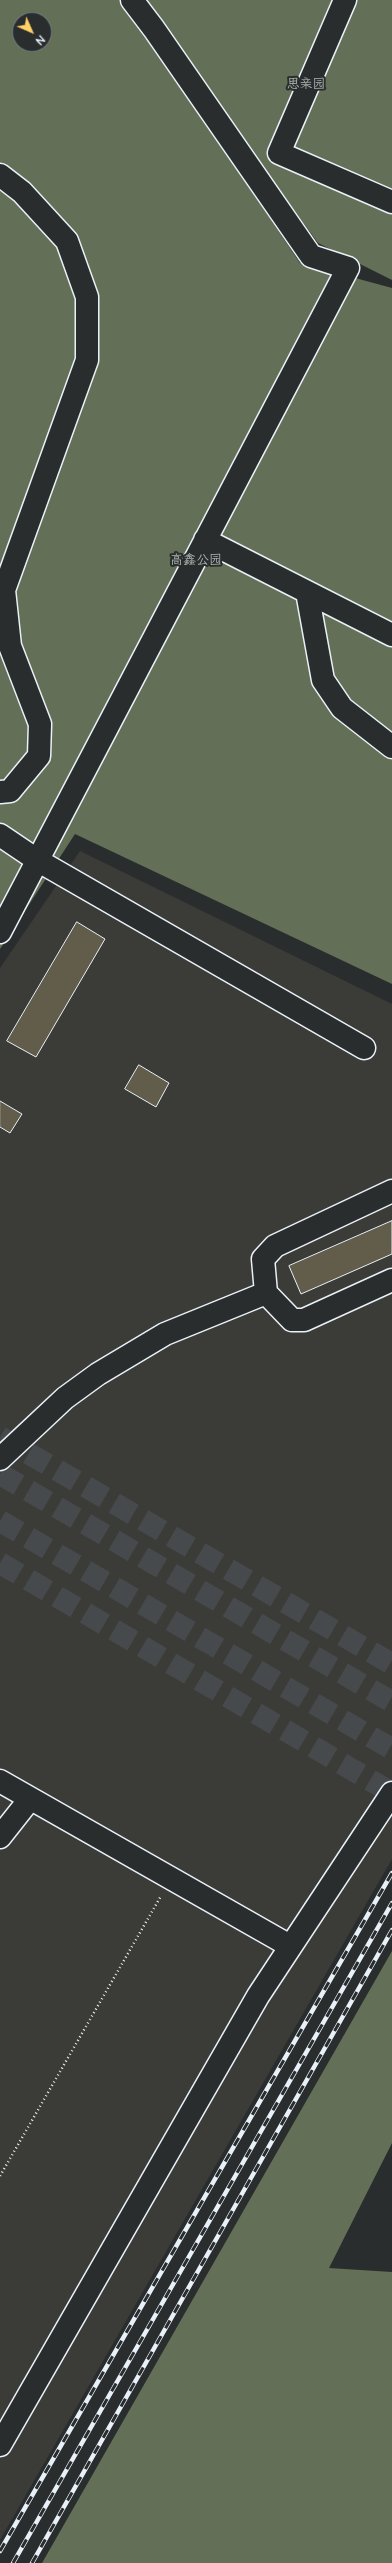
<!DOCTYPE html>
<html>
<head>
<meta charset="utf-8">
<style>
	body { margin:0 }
	#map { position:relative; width:392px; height:2563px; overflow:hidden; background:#2a2d2e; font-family:"Architects Daughter",sans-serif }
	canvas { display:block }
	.north { position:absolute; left:12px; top:12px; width:40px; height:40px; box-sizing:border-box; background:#2a2d2e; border:1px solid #767b7f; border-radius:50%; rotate:135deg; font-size:11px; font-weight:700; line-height:16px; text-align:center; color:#e8f1f8 }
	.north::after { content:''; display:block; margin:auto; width:14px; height:18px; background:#ffd166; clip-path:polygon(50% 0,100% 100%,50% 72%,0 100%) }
</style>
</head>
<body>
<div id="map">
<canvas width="392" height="2563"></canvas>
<div class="north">N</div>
</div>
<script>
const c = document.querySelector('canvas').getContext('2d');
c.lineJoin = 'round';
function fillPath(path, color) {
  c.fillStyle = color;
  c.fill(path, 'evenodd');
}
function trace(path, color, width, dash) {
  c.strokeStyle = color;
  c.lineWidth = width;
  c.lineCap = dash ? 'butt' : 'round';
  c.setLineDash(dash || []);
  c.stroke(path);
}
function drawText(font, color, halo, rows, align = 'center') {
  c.font = font + ' "Architects Daughter","LXGW WenKai TC",sans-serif';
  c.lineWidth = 4;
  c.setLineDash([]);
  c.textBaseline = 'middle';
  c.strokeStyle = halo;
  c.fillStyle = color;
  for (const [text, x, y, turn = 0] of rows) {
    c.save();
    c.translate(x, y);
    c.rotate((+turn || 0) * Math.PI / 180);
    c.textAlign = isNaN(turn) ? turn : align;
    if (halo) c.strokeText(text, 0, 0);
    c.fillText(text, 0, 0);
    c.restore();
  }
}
const built = new Path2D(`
	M 80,851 L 392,1004 L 392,1859 L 0,2540 L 0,968 Z`);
const green = new Path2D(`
	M 0,0 L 120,0 L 140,26 L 300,263 L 392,288 L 392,984 L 75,834 L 0,949 ZM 20,20 L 44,20 L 44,44 L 20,44 Z
	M 141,0 L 392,0 L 392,280 L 318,243 Z
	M 392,1951 L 392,2143 L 329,2268 L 392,2272 L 392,2563 L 42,2563 Z`);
const building = new Path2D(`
	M 77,922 L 105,939 L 36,1057 L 7,1041 Z
	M 139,1065 L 169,1083 L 156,1107 L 125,1089 Z
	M 0,1101 L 22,1114 L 10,1133 L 0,1127 Z
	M 392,1221 L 392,1254 L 301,1294 L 289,1266 Z`);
const minorTunnel = new Path2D(`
	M 0,1437 L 392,1664
	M 0,1563 L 392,1793`);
const majorTunnel = new Path2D(`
	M 0,1474 L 392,1702
	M 0,1521 L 392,1749`);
const path = new Path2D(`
	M 0,2176 L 161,1896`);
const minor = new Path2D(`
	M 345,0 L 279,153 L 392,202
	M 0,175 L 22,192 L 67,241 L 87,297 L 87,360 L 4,590 L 10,646 L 40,724 L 39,756 L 10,791 L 0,792
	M 205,540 L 392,635
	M 307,592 L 323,680 L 342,708 L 392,747
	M 0,835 L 37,860 L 364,1048
	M 0,932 L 348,268 L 311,256 L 154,29 L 132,0
	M 392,1191 L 275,1246 L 263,1259 L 266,1293 L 292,1320 L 304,1320 L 392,1280
	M 0,1459 L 65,1398 L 98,1374 L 165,1334 L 266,1293
	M 0,1781 L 290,1946
	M 0,1837 L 30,1799
	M 0,2445 L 258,1996 L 392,1793`);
const rail = new Path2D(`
	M 0,2551 L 392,1873
	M 13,2563 L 392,1903
	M 32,2563 L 392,1930`);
const parkNames = [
	["思亲园",306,85],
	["高鑫公园",196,561]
];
fillPath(built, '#3b3b37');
fillPath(green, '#636f56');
fillPath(building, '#625c4b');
trace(building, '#e8f1f8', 1);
trace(minorTunnel, '#464a4c', 22, [22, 11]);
trace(majorTunnel, '#464a4c', 22, [22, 11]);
trace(minor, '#e8f1f8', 25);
trace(path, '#e8f1f8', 2.5, [1, 3]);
trace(minor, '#2a2d2e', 22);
trace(rail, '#e8f1f8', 4.5);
trace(rail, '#2a2d2e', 3, [9]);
drawText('13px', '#acb6af', '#2a2d2e', parkNames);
</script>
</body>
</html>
